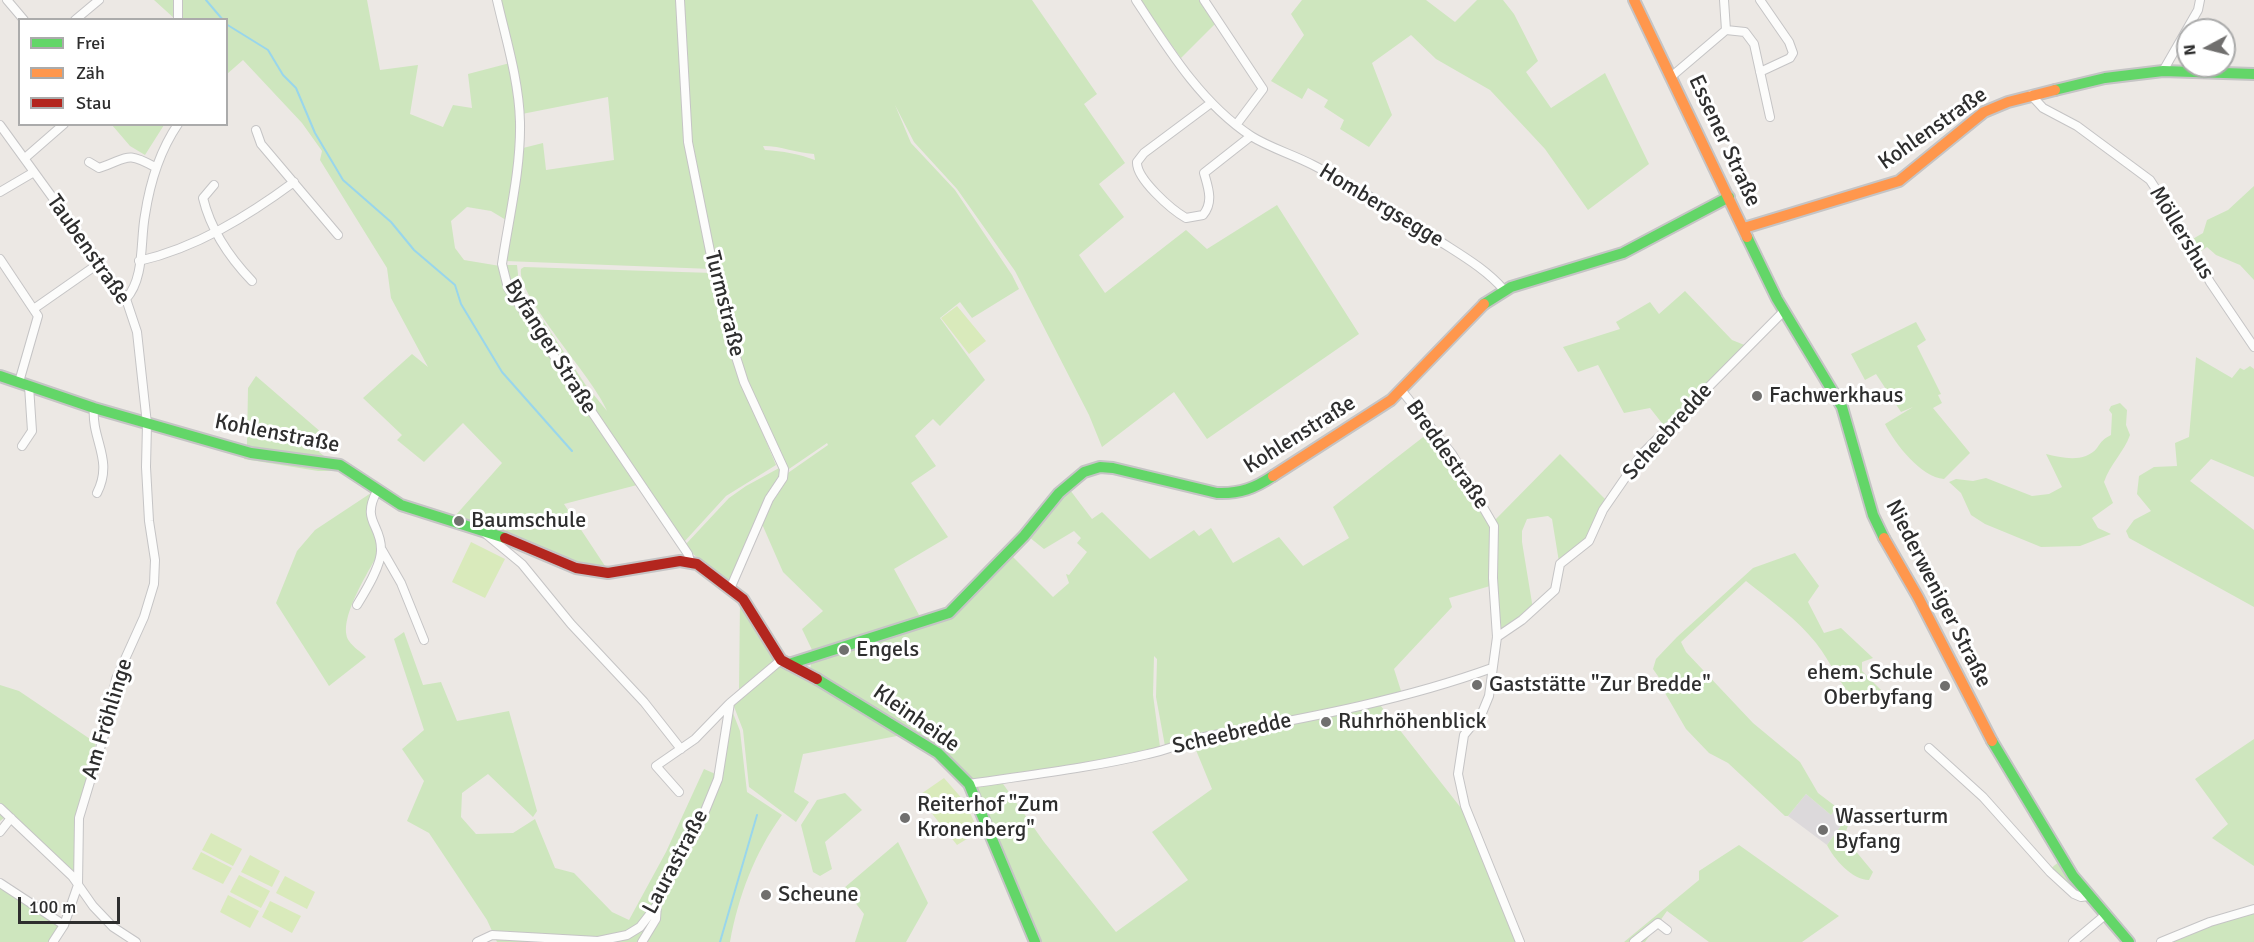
<!DOCTYPE html>
<html>
<head>
<meta charset="utf-8">
<style>
	body { margin:0 }
	#map { position:relative; width:2254px; height:942px; overflow:hidden; background:#ece8e4; font-family:Signika,sans-serif }
	canvas { display:block }
	.legend { position:absolute; left:18px; top:18px; width:210px; height:108px; box-sizing:border-box; background:#fff; border:2px solid #ababab; margin:0; padding:8px 10px; list-style:none; font-size:18px; color:#2e2e2e }
	.legend li { display:flex; align-items:center; gap:12px; height:30px }
	.legend b { width:30px; border:2px solid #ababab }
	.north { position:absolute; left:2176px; top:18px; width:60px; height:60px; box-sizing:border-box; background:#fff; border:2px solid #ababab; border-radius:50%; rotate:263deg; font-size:16px; font-weight:700; line-height:24px; text-align:center; color:#2e2e2e }
	.north::after { content:''; display:block; margin:auto; width:21px; height:27px; background:#706f6e; clip-path:polygon(50% 0,100% 100%,50% 72%,0 100%) }
	.scale { position:absolute; left:18px; top:897px; width:102px; height:27px; box-sizing:border-box; border:3px solid #2e2e2e; border-top:0; padding-left:8px; font-size:18px; line-height:21px; white-space:nowrap; color:#2e2e2e; -webkit-text-stroke:4px #fff; paint-order:stroke }
</style>
</head>
<body>
<div id="map">
<canvas width="2254" height="942"></canvas>
<ul class="legend">
<li><b style="height:8px;background:#63d668"></b>Frei</li>
<li><b style="height:8px;background:#ff974d"></b>Zäh</li>
<li><b style="height:8px;background:#b3261e"></b>Stau</li>
</ul>
<div class="north">N</div>
<div class="scale">100 m</div>
</div>
<script>
const c = document.querySelector('canvas').getContext('2d');
c.lineJoin = 'round';
function fillPath(path, color) {
  c.fillStyle = color;
  c.fill(path, 'evenodd');
}
function trace(path, color, width, dash) {
  c.strokeStyle = color;
  c.lineWidth = width;
  c.lineCap = dash ? 'butt' : 'round';
  c.setLineDash(dash || []);
  c.stroke(path);
}
function drawText(font, color, halo, rows, align = 'center') {
  c.font = font + ' Signika,sans-serif';
  c.lineWidth = 6;
  c.setLineDash([]);
  c.textBaseline = 'middle';
  c.strokeStyle = halo;
  c.fillStyle = color;
  for (const [text, x, y, turn = 0] of rows) {
    c.save();
    c.translate(x, y);
    c.rotate((+turn || 0) * Math.PI / 180);
    c.textAlign = isNaN(turn) ? turn : align;
    if (halo) c.strokeText(text, 0, 0);
    c.fillText(text, 0, 0);
    c.restore();
  }
}
const industrial = new Path2D(`
	M 1806,794 L 1831,815 L 1833,812 L 1851,817 L 1845,820 L 1827,845 L 1788,816 Z`);
const green = new Path2D(`
	M 154,0 L 176,0 L 175,19 Z
	M 179,0 L 367,0 L 380,70 L 418,65 L 410,114 L 443,127 L 453,105 L 472,108 L 468,74 L 510,63 L 518,116 L 518,142 L 506,220 L 491,211 L 467,207 L 451,221 L 455,248 L 464,260 L 500,266 L 507,294 L 637,485 L 564,504 L 607,569 L 575,564 L 497,530 L 455,516 L 502,463 L 463,423 L 424,462 L 397,440 L 402,435 L 363,398 L 412,354 L 428,367 L 391,298 L 387,268 L 320,160 L 322,151 L 302,123 L 243,60 L 227,74 L 226,20 L 180,19 Z
	M 499,0 L 677,0 L 684,90 L 712,269 L 505,261 L 523,148 L 543,143 L 546,170 L 614,160 L 608,97 L 522,114 Z
	M 682,0 L 1032,0 L 1097,94 L 1084,104 L 1125,163 L 1099,184 L 1124,217 L 1079,255 L 1105,293 L 1186,230 L 1207,249 L 1277,205 L 1359,334 L 1207,439 L 1174,392 L 1102,447 L 1089,415 L 1015,271 L 957,189 L 914,142 L 895,105 L 911,143 L 955,190 L 1012,275 L 1019,289 L 972,318 L 960,302 L 940,318 L 985,380 L 940,426 L 933,419 L 915,436 L 936,466 L 911,483 L 948,537 L 894,569 L 919,615 L 914,621 L 814,654 L 802,629 L 823,611 L 783,572 L 762,524 L 768,507 L 785,475 L 828,445 L 827,443 L 786,471 L 737,356 L 691,154 ZM 763,146 C 782,146 796,153 814,154 L 815,160 C 799,154 783,151 765,150 Z
	M 1139,0 L 1202,0 L 1217,22 L 1181,58 Z
	M 1302,0 L 1426,0 L 1455,22 L 1477,0 L 1503,0 L 1514,14 L 1538,61 L 1526,72 L 1551,108 L 1605,73 L 1649,164 L 1588,210 L 1545,149 L 1490,90 L 1436,59 L 1411,35 L 1372,63 L 1392,115 L 1369,147 L 1340,129 L 1344,120 L 1324,107 L 1328,100 L 1308,88 L 1302,99 L 1271,81 L 1304,35 L 1291,14 Z
	M 112,125 L 163,124 L 164,125 L 145,155 L 130,146 Z
	M 2254,186 L 2254,280 L 2240,265 L 2216,255 L 2207,247 L 2198,253 L 2191,240 L 2203,233 L 2207,220 L 2228,210 Z
	M 505,265 L 517,265 L 519,284 L 585,384 L 607,411 C 595,379 516,296 521,269 L 524,267 L 713,273 L 733,354 L 730,355 L 776,465 L 726,496 L 684,542 L 510,285 Z
	M 1685,291 L 1732,340 L 1747,346 L 1665,427 L 1650,408 L 1624,413 L 1598,365 L 1578,372 L 1563,347 L 1620,329 L 1616,322 L 1650,302 L 1659,314 Z
	M 1916,322 L 1926,340 L 1917,346 L 1941,394 L 1938,395 L 1942,403 L 1933,408 L 1970,453 L 1944,479 C 1921,477 1895,444 1885,424 L 1913,407 L 1901,412 L 1876,374 L 1865,380 L 1851,354 Z
	M 2196,357 L 2232,378 L 2240,368 L 2244,370 L 2250,366 L 2254,369 L 2254,477 L 2211,459 L 2190,481 L 2254,530 L 2254,607 L 2129,538 L 2126,531 L 2134,520 L 2151,511 L 2137,494 L 2139,476 L 2154,467 L 2177,466 L 2175,443 L 2189,437 Z
	M 256,376 L 322,433 L 319,452 L 343,471 L 318,471 L 244,459 L 247,444 L 248,388 Z
	M 2120,403 L 2127,410 L 2126,425 L 2130,435 C 2124,452 2110,464 2104,482 L 2113,503 L 2092,518 L 2098,528 L 2111,534 L 2080,546 L 2041,547 L 1985,524 L 1971,515 L 1961,493 L 1949,482 L 1956,479 L 1973,481 L 1986,478 L 2032,496 L 2049,494 L 2062,487 L 2046,454 C 2062,458 2085,463 2097,448 C 2102,441 2103,439 2111,435 L 2112,414 L 2109,410 L 2111,406 Z
	M 1431,431 C 1449,458 1484,498 1491,530 C 1495,546 1491,568 1490,586 L 1449,598 L 1452,607 L 1394,669 L 1402,694 L 1377,701 L 1461,808 L 1522,942 L 1039,942 L 973,786 L 1001,781 L 1044,842 L 1116,932 L 1188,880 L 1152,832 L 1212,789 L 1191,738 L 1165,746 L 1156,697 L 1157,659 L 1154,656 L 1153,695 L 1160,747 L 1148,753 L 969,782 L 948,759 L 810,669 L 811,664 L 897,633 L 938,623 L 958,611 L 1011,555 L 1053,597 L 1069,583 L 1066,574 L 1069,575 L 1087,552 L 1077,543 L 1081,538 L 1074,531 L 1044,549 L 1029,537 L 1067,486 L 1092,519 L 1102,512 L 1150,559 L 1194,530 L 1199,536 L 1211,528 L 1233,563 L 1279,537 L 1303,566 L 1349,538 L 1333,507 Z
	M 1560,454 L 1607,501 L 1586,542 L 1559,562 L 1552,519 L 1548,516 L 1527,519 L 1522,531 L 1522,542 L 1533,609 L 1499,634 L 1495,587 L 1498,546 L 1495,520 Z
	M 781,467 L 782,472 L 730,581 L 694,555 L 686,544 L 729,498 L 746,486 Z
	M 371,493 L 367,513 L 380,550 C 370,570 336,621 349,641 C 353,647 361,652 366,657 L 329,686 L 276,603 L 297,551 L 315,530 Z
	M 1795,553 L 1819,586 L 1808,602 L 1824,633 L 1841,628 L 1873,658 L 1862,662 L 1862,671 L 1890,699 L 1880,706 L 1866,697 L 1856,701 C 1839,684 1831,662 1816,643 C 1797,619 1770,600 1746,581 L 1681,642 L 1686,652 L 1753,723 L 1800,762 L 1818,793 L 1847,815 L 1843,817 L 1833,812 L 1831,815 L 1806,794 L 1788,816 L 1785,816 L 1728,763 L 1709,753 L 1686,729 L 1665,693 L 1667,689 L 1653,669 L 1656,659 L 1677,637 L 1753,568 Z
	M 740,602 L 775,660 L 739,691 Z
	M 404,632 L 423,685 L 441,682 L 457,721 L 509,711 L 537,811 L 533,817 L 488,774 L 462,793 L 461,817 L 476,834 L 513,833 L 535,819 L 555,868 L 574,873 L 612,912 L 629,920 L 666,852 L 704,769 L 720,776 L 731,708 L 740,731 L 747,792 L 782,815 C 755,852 738,897 730,942 L 497,942 L 487,920 L 429,833 L 407,821 L 424,781 L 402,749 L 424,730 L 394,639 Z
	M 784,665 L 846,699 L 902,735 L 803,754 L 794,792 L 809,802 L 796,822 L 749,787 L 743,730 L 733,704 L 769,673 Z
	M 0,685 L 19,691 L 96,743 L 75,829 L 74,875 L 11,813 L 0,821 Z
	M 2254,739 L 2254,866 L 2212,838 L 2228,824 L 2195,779 Z
	M 845,793 L 862,810 L 825,842 L 832,869 L 820,876 L 813,872 L 801,825 L 817,800 Z
	M 1851,817 L 1844,837 L 1873,872 L 1869,880 C 1852,880 1834,859 1827,845 L 1845,820 Z
	M 898,842 L 928,903 L 906,942 L 855,942 L 864,914 L 844,888 Z
	M 1739,845 L 1839,916 L 1802,942 L 1709,942 L 1667,911 L 1645,942 L 1624,942 L 1699,880 L 1699,871 Z
	M 2060,861 L 2081,891 L 2079,894 L 2050,869 Z
	M 0,886 L 62,926 L 52,942 L 0,942 Z
	M 2254,910 L 2254,942 L 2167,942 Z`);
const pitch = new Path2D(`
	M 957,306 L 986,341 L 969,354 L 941,318 Z
	M 471,542 L 505,559 L 485,598 L 452,582 Z
	M 944,778 L 965,802 L 977,828 L 975,834 L 957,845 L 918,796 Z
	M 211,833 L 242,849 L 233,866 L 202,850 Z
	M 201,852 L 232,868 L 223,884 L 192,869 Z
	M 250,855 L 280,871 L 272,887 L 241,872 Z
	M 239,875 L 270,891 L 261,908 L 230,892 Z
	M 285,876 L 315,892 L 307,909 L 276,893 Z
	M 228,895 L 259,911 L 250,928 L 220,912 Z
	M 270,901 L 301,916 L 292,933 L 262,917 Z`);
const stream = new Path2D(`
	M 206,0 L 223,20
	M 226,24 L 268,50 L 283,75 L 296,88 L 315,133 L 343,180 L 391,222 L 414,250 L 455,285 L 461,304 L 502,372 L 572,451
	M 720,942 L 757,815`);
const street = new Path2D(`
	M 7,0 L 24,20
	M 178,0 L 178,20
	M 497,0 C 506,39 519,81 520,122 C 521,169 509,217 502,264 L 508,288 L 688,554 L 690,561
	M 680,0 L 688,142 L 714,271 L 729,335 L 744,382 L 784,469 L 783,478 L 769,499 L 730,589
	M 1136,0 C 1168,49 1201,103 1251,136 C 1270,148 1292,154 1313,165 C 1356,187 1398,213 1438,240 C 1461,255 1486,269 1504,290
	M 1204,0 L 1263,89 L 1236,125
	M 1724,0 L 1726,30
	M 1760,0 L 1789,42 L 1793,53 L 1790,58 L 1760,72
	M 75,20 L 99,0
	M 2163,71 L 2198,10 L 2200,0
	M 1672,76 L 1726,30 L 1745,32 L 1754,44 L 1770,117
	M 2031,95 L 2043,108 L 2077,126 L 2150,180 L 2186,236 L 2210,282 L 2254,347
	M 1211,103 L 1144,153 L 1137,162 C 1136,179 1172,210 1186,218 L 1203,215 C 1214,202 1208,187 1204,173 L 1251,136
	M 0,125 L 126,299 L 137,332 L 147,424 L 146,467 L 149,521 L 155,560 L 154,584 L 144,617 L 116,679 L 105,732 L 79,818 L 78,885 L 64,925 L 53,942
	M 256,130 L 261,144 L 338,235
	M 25,158 L 64,124
	M 89,162 L 99,168 C 128,159 124,150 155,167
	M 214,185 L 203,198 C 211,231 229,257 252,281
	M 0,192 L 34,172
	M 0,259 L 38,316 L 19,382
	M 139,261 C 196,248 248,216 294,182
	M 126,299 C 145,278 140,241 145,215 C 150,182 159,152 178,124
	M 35,308 L 98,264
	M 1402,391 L 1452,454 L 1494,526 L 1493,578 L 1497,637 L 1489,696 L 1482,713 L 1464,735 L 1458,774 L 1465,806 L 1520,942
	M 94,408 C 91,440 114,459 97,493
	M 22,446 L 32,431 L 29,386
	M 481,530 L 522,564 L 571,624 L 644,702 L 681,749
	M 382,550 L 401,583 L 424,640
	M 357,605 C 365,592 382,565 381,549 C 381,524 361,521 377,491
	M 1497,637 L 1522,620 L 1555,590 L 1560,564 L 1589,541 L 1603,510 L 1641,455 L 1784,311
	M 1929,748 L 1983,797 L 2050,872 L 2074,894 L 2081,897 L 2088,896
	M 969,784 C 1028,775 1090,768 1148,754 C 1169,750 1188,740 1209,736 C 1305,718 1401,701 1492,668
	M 679,792 L 656,766 L 695,739 L 729,704
	M 0,808 L 72,876 L 93,906 L 113,927 L 136,942
	M 0,832 L 11,818
	M 0,883 L 64,925
	M 477,942 L 492,935 L 598,941 L 627,935 L 640,927 L 657,905 L 676,861 L 696,833 L 718,779 L 730,703 L 781,660
	M 642,942 L 656,919 L 657,905
	M 1634,942 L 1658,923 L 1667,930
	M 2073,942 L 2104,916
	M 2161,942 L 2210,922 L 2254,909`);
const fast = new Path2D(`
	M 2055,90 L 2105,78 L 2163,71 L 2254,74
	M 1747,237 L 1777,299 L 1842,407 L 1873,515 L 1884,538
	M 1484,304 L 1511,287 L 1623,253 L 1729,197
	M 0,376 L 94,408 L 251,453 L 340,465 L 401,505 L 505,538
	M 789,664 L 949,613 L 1024,536 L 1059,493 L 1084,472 L 1100,467 L 1113,468 L 1217,493 C 1240,494 1255,488 1273,476
	M 817,679 L 938,753 L 969,784 L 1035,942
	M 1992,741 L 2073,876 L 2129,942`);
const slow = new Path2D(`
	M 1634,0 L 1747,237
	M 1744,228 L 1899,181 L 1984,112 L 2008,102 L 2055,90
	M 1273,476 L 1391,400 L 1484,304
	M 1884,538 L 1918,597 L 1992,741`);
const jam = new Path2D(`
	M 505,538 L 576,568 L 608,573 L 680,561 L 697,564 L 743,599 L 781,660 L 817,679`);
const markers = [
	[1757,396,6,"#706f6e"],
	[459,521,6,"#706f6e"],
	[844,650,6,"#706f6e"],
	[1477,685,6,"#706f6e"],
	[1945,686,6,"#706f6e"],
	[1326,722,6,"#706f6e"],
	[905,818,6,"#706f6e"],
	[1823,830,6,"#706f6e"],
	[766,895,6,"#706f6e"]
];
const streetNames = [
	["Kohlenstraße",1933,129,-35],
	["Essener Straße",1724,141,65],
	["Hombergsegge",1381,206,31],
	["Möllershus",2181,233,59],
	["Taubenstraße",88,250,55],
	["Turmstraße",724,304,76],
	["Byfanger Straße",550,347,58],
	["Scheebredde",1668,432,-48],
	["Kohlenstraße",277,434,11],
	["Kohlenstraße",1300,435,-32],
	["Breddestraße",1447,455,55],
	["Niederweniger Straße",1938,594,63],
	["Am Fröhlinge",108,719,-73],
	["Kleinheide",916,719,35],
	["Scheebredde",1232,734,-13],
	["Laurastraße",676,862,-62]
];
const poiNames = [
	["Fachwerkhaus",1769,396],
	["Baumschule",471,521],
	["Engels",856,650],
	["ehem. Schule",1933,673,"right"],
	["Oberbyfang",1933,698,"right"],
	["Gaststätte \"Zur Bredde\"",1489,685],
	["Ruhrhöhenblick",1338,722],
	["Reiterhof \"Zum",917,805],
	["Kronenberg\"",917,830],
	["Wasserturm",1835,817],
	["Byfang",1835,842],
	["Scheune",778,895]
];
fillPath(industrial, '#dcd9db');
fillPath(green, '#cee6be');
fillPath(pitch, '#d9eabb');
trace(stream, '#99d6ec', 2);
trace(street, '#c5c4c5', 10);
trace(fast, '#c5c4c5', 14);
trace(slow, '#c5c4c5', 14);
trace(jam, '#c5c4c5', 14);
trace(street, '#fcfcfb', 8);
trace(fast, '#63d668', 10);
trace(slow, '#ff974d', 10);
trace(jam, '#b3261e', 10);
for (const [x, y, r, color] of markers) {
  const dot = new Path2D();
  dot.arc(x, y, r, 0, 2 * Math.PI);
  c.fillStyle = color;
  c.fill(dot);
  trace(dot, '#fff', 2);
}
drawText('22px', '#2e2e2e', '#fff', streetNames);
drawText('22px', '#2e2e2e', '#fff', poiNames, 'left');
</script>
</body>
</html>
